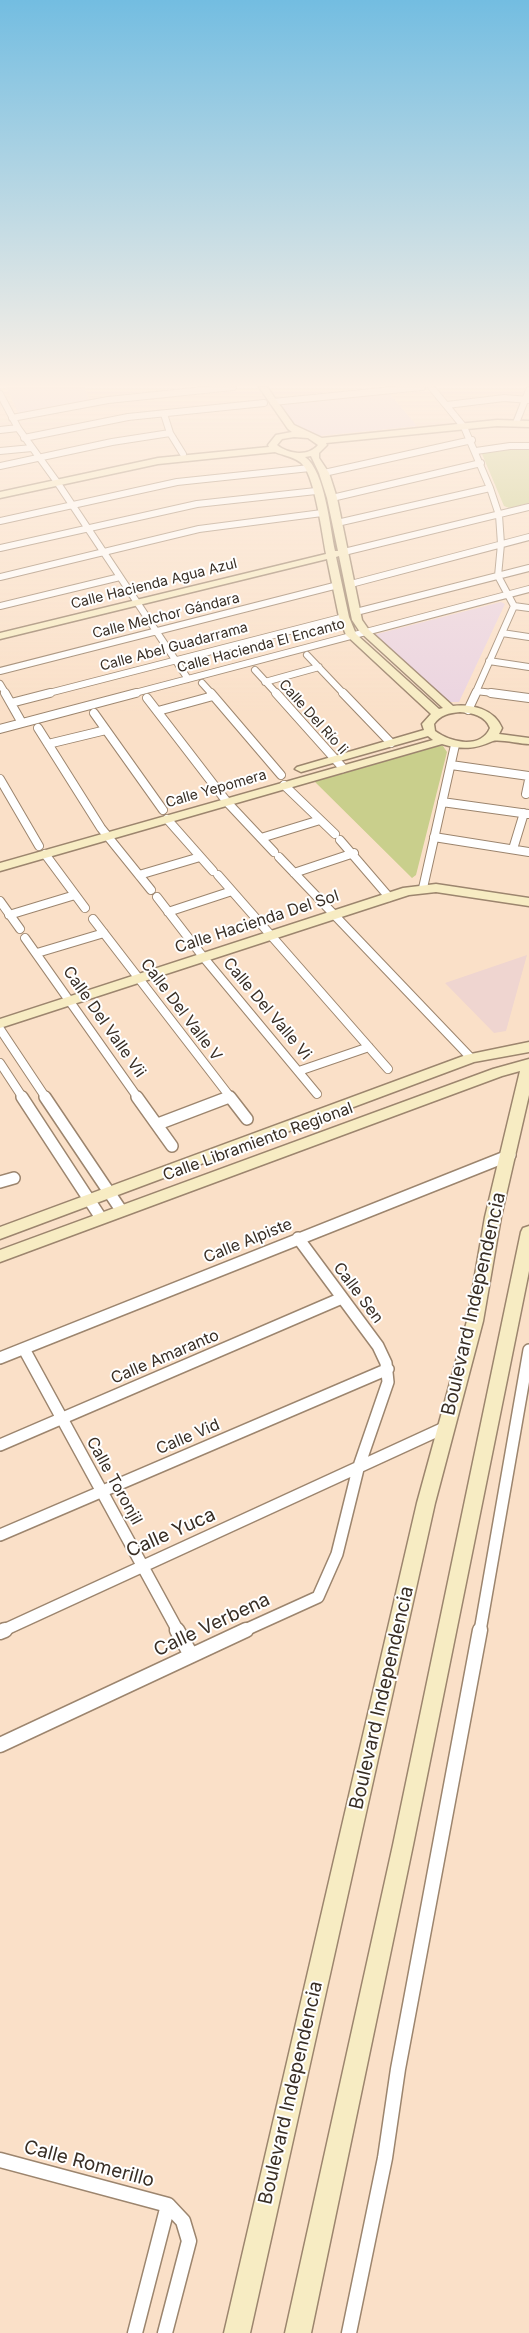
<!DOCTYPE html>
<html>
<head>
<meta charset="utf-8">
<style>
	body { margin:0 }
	canvas { display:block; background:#fae0c8 }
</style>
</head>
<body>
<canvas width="529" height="2333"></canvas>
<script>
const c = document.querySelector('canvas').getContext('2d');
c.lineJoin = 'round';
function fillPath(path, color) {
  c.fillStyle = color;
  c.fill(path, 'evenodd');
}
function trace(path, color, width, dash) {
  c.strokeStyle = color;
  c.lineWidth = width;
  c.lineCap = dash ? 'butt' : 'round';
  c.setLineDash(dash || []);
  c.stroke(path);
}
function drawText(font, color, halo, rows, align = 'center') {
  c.font = font + ' Inter,sans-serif';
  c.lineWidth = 4;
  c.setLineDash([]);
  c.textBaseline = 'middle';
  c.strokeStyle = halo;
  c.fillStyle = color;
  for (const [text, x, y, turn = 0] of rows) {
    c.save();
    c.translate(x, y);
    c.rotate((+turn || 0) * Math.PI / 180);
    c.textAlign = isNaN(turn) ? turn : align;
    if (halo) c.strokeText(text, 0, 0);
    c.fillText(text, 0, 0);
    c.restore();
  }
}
const commercial = new Path2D(`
	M 527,955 L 506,1031 L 494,1033 L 445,983 Z`);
const education = new Path2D(`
	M 6,387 L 84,387 L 89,400 L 19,414 Z
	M 389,393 L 417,426 L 319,436 L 304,431 L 296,426 L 281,405 Z
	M 501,602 L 505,604 L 459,702 L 449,702 L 373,635 Z`);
const green = new Path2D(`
	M 515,448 L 529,449 L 529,503 L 509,508 L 504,506 L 482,454 L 484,451 Z
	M 433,744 L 443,746 L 447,752 L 416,875 L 412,878 L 312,779 Z`);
const streetFar3 = new Path2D(`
	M 431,387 L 464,427 L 490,488 L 499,515 L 501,544 L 498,576 L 514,606 L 475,694
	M 0,394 L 18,428 L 57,482 L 188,679
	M 273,402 L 422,387
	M 447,405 L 504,398 L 529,400
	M 164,414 L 170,433 L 183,454
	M 12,418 L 108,400 L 233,387
	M 516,423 L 529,390
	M 0,430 L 18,428
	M 24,438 L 128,417 L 264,403
	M 0,451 L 32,448
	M 476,451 L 510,446 L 529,446
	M 0,466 L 112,442 L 170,433
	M 324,473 L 472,440
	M 332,498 L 481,463
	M 0,521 L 177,482 L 310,468
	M 337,523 L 490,488
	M 0,548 L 197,504 L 316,491
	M 344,552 L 529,507
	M 0,577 L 199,529 L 322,513
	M 351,584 L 529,537
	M 0,606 L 120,577
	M 514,606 L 529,608
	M 356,612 L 529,568
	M 502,633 L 529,637
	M 307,655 L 344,694
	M 489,661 L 529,667
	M 255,670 L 277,694
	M 0,671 L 338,585
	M 265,682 L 319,667
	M 202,683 L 212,694
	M 0,684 L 6,694
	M 476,691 L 501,694
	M 45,694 L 344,617
	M 131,694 L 529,589`);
const streetFar2 = new Path2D(`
	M 5,693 L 22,723
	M 211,693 L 281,775
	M 276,693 L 343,768
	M 343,693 L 391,743
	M 491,693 L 529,698
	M 147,698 L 227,802 L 274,852
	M 11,703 L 50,693
	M 468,710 L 476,693
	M 158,711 L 213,696
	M 94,713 L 163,810
	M 38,728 L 101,828 L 151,890
	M 0,729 L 136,693
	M 48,744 L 106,730
	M 451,765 L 529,776
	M 0,779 L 39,846
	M 284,785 L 335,834
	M 526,794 L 529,780
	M 442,802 L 529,814
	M 167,819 L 213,871
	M 434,837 L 529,852
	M 261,838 L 320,820
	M 340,840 L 389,897
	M 513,849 L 524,813
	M 45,854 L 85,908
	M 279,857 L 471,1058
	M 294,873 L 354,853
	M 139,875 L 200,857
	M 218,875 L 388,1069
	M 423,888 L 455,745
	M 157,897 L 204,958 L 317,1094
	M 0,901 L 20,929
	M 168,912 L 232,891
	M 9,915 L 75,895
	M 93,919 L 231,1098
	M 25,938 L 138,1098
	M 37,953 L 104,933
	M 0,1029 L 46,1098
	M 0,1063 L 23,1098
	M 299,1071 L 369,1047
	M 226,1098 L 229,1097`);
const streetFar1 = new Path2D(`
	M 22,1097 L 101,1218
	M 45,1097 L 121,1210
	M 137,1097 L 172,1146
	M 230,1097 L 247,1119
	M 158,1124 L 229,1097
	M 0,1182 L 14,1178
	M 24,1349 L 178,1631
	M 0,1358 L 510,1155
	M 0,1445 L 342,1298
	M 0,1535 L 388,1369
	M 2,1631 L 446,1427
	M 243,1631 L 318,1597 L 337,1554 L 358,1469 L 388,1382 L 386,1363 L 378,1346 L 298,1238
	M 480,1631 L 529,1350`);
const street = new Path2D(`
	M 177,1630 L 191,1655
	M 0,1632 L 5,1630
	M 0,1745 L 246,1630
	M 0,2160 L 168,2205 L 183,2221 L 189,2241 L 165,2333
	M 135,2333 L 168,2205
	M 349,2333 L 385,2158 L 398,2069 L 480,1630`);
const secondary = new Path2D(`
	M 259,387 L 267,387 L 294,425 L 322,438 L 497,420 L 529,421 L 529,427 L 497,426 L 326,443 L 327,445 L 319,453 L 319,458 L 329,473 L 337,498 L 362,620 L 369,630 L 453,706 C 472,704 494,709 502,728 L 499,734 L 529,738 L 529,744 C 521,744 499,739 493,741 C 475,749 462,750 442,744 L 0,871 L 0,863 L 433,740 L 428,736 L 301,772 L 295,769 L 297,767 L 424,730 L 422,724 L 431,714 L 346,635 L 339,617 L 327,559 L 0,639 L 0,633 L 326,554 C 322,533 315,479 303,465 C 297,457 284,456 275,452 L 158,464 L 0,498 L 0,492 L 158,458 L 269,447 L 268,445 L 276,435 L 292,432 L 288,429 ZM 294,437 L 308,438 L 318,445 C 308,457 288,454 277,445 L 282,439 ZM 311,456 L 319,473 L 327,498 L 338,551 L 335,551 C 330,528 325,471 305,457 ZM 339,556 L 352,620 L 360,632 L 443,708 L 439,709 L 356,634 L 349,617 L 336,557 ZM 460,712 C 472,713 485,715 490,728 C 481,749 451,743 435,731 L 434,724 C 440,715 449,713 460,712 Z
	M 436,884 L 529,898 L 529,906 L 436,892 L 409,895 L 0,1028 L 0,1019 L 403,888 Z
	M 529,1042 L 529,1052 L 474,1062 L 0,1239 L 0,1227 L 466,1055 Z
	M 529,1059 L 529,1095 L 501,1217 L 483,1321 L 435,1503 L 250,2333 L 224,2333 L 417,1503 L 467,1321 L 485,1217 L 520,1071 L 502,1076 L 0,1262 L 0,1250 L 493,1069 Z
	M 529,1226 L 529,1271 L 413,1845 L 311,2333 L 285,2333 L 393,1845 L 521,1232 L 523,1228 Z`);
const farStreetnames = [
	["Calle Hacienda Agua Azul",154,584,-14],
	["Calle Melchor Gándara",166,616,-14],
	["Calle Hacienda El Encanto",261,646,-15],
	["Calle Abel Guadarrama",174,647,-15],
	["Calle Del Río Ii",313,717,48],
	["Calle Yepomera",216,789,-16]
];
const streetNames = [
	["Calle Hacienda Del Sol",257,922,-18],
	["Calle Del Valle Vi",267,1009,50],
	["Calle Del Valle V",181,1010,53],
	["Calle Del Valle Vii",104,1022,55],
	["Calle Libramiento Regional",258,1142,-20],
	["Calle Alpiste",248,1241,-22],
	["Calle Sen",358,1293,53],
	["Calle Amaranto",165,1357,-23],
	["Calle Vid",188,1437,-23],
	["Calle Toronjil",114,1481,61]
];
const nearStreetnames = [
	["Boulevard Independencia",474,1304,-77],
	["Calle Yuca",171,1533,-24],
	["Calle Verbena",212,1625,-25],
	["Boulevard Independencia",382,1698,-77],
	["Boulevard Independencia",291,2093,-77],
	["Calle Romerillo",89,2164,15]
];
fillPath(commercial, '#efd5d0');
fillPath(education, '#ebd4e0');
fillPath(green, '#c9cf8c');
trace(streetFar3, '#9c856e', 8);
trace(streetFar2, '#9c856e', 10);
trace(streetFar1, '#9c856e', 14);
trace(street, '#9c856e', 17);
trace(secondary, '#9c856e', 3);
trace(streetFar3, '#fff', 6);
trace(streetFar2, '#fff', 8);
trace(streetFar1, '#fff', 11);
trace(street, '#fff', 14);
fillPath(secondary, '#f7ecc3');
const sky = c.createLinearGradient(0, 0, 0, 714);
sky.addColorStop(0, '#73bde1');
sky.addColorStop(0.54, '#fdf1e6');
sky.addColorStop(1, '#fdf1e600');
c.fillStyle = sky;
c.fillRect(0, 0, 529, 714);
drawText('14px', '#382e25', '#fff', farStreetnames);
drawText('16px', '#382e25', '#fff', streetNames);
drawText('19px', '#382e25', '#fff', nearStreetnames);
</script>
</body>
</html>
